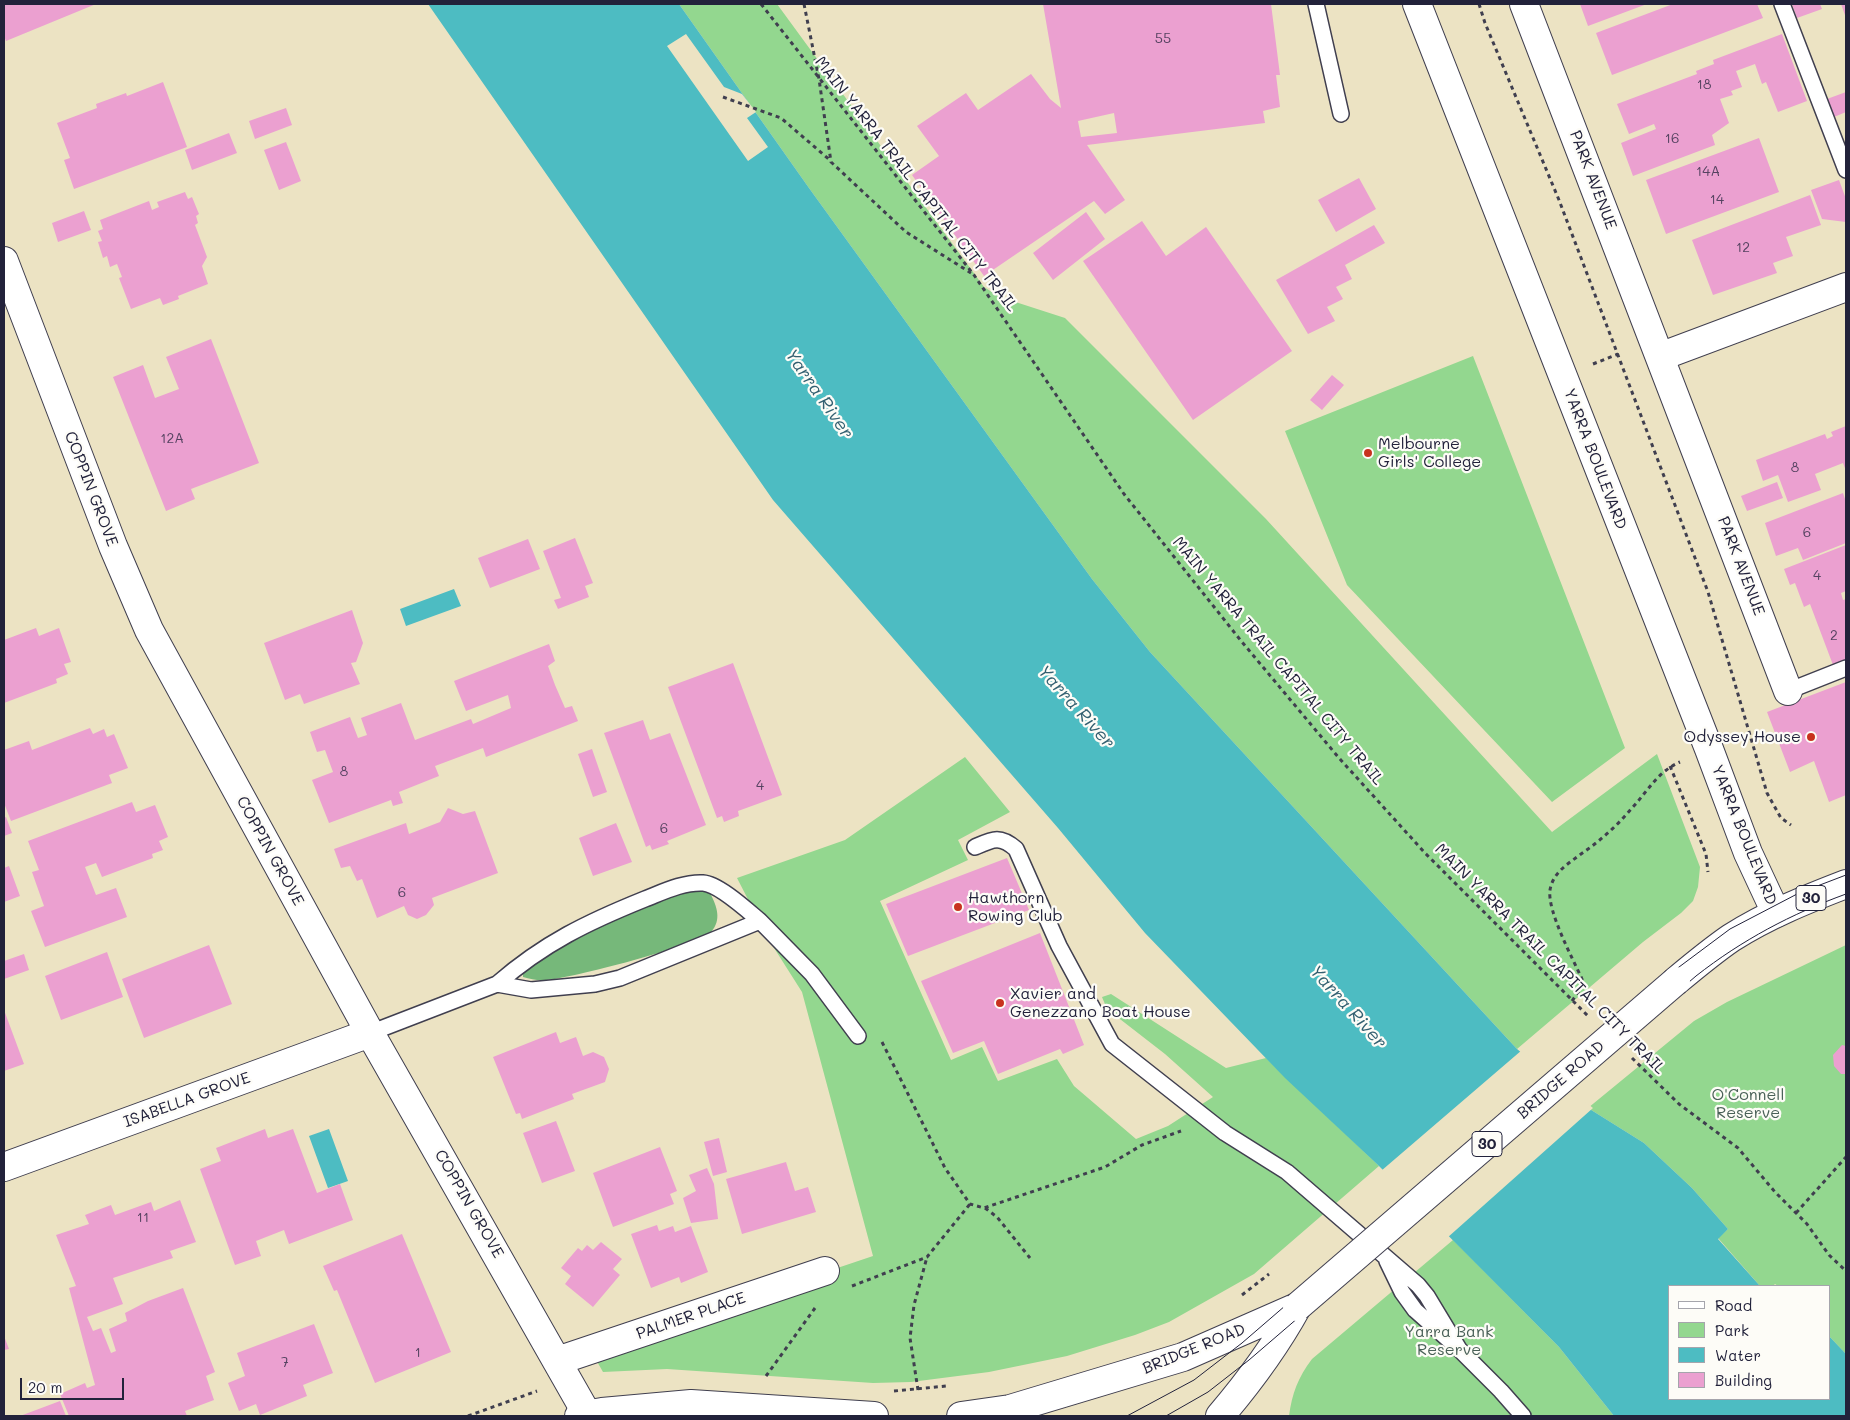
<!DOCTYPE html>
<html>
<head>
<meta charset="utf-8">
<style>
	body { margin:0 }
	#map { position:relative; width:1850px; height:1420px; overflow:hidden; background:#ece3c3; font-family:Mali,sans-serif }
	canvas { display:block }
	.frame { position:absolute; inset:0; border:5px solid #22223b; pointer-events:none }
	.legend { position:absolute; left:1668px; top:1285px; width:162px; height:115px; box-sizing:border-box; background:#fdfcf7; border:1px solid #a5a5ac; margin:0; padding:6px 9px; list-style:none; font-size:15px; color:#22223b }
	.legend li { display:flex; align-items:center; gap:10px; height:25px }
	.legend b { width:25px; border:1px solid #a5a5ac }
	.scale { position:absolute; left:20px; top:1378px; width:104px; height:22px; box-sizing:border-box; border:2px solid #22223b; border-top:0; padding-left:6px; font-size:15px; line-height:18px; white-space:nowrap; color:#22223b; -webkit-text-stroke:4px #fdfcf7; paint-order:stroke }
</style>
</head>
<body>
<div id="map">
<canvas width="1850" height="1420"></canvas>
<div class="frame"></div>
<ul class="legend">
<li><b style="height:6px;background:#fff"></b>Road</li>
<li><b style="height:14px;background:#93d78f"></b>Park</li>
<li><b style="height:14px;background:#4dbcc2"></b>Water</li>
<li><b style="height:14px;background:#eba0d0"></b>Building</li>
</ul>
<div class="scale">20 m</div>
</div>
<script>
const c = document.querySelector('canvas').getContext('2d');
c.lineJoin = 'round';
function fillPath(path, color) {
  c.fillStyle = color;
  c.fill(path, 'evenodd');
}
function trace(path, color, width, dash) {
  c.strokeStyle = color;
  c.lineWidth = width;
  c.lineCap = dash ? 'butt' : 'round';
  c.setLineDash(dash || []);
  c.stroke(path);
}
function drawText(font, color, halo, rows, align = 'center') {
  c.font = font + ' Mali,sans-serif';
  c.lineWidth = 4.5;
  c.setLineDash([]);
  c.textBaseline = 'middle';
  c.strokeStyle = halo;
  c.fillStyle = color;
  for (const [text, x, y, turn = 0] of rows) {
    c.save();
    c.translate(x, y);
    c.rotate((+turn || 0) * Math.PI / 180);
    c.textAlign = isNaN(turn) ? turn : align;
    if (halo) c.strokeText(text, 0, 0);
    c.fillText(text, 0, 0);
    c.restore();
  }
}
const green = new Path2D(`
	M 679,4 L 777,4 L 984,287 L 1000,297 L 1065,318 L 1266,519 L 1552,832 L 1657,754 L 1700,867 L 1698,887 L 1693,901 L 1681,913 L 1643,942 L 1517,1049 L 1150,652 L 1092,579 L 809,188 Z
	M 1473,356 L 1625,748 L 1552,802 L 1347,585 L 1285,431 Z
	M 965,757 L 1010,812 L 958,840 L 968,860 L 880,901 L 951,1060 L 982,1047 L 998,1081 L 1057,1059 L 1074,1086 L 1136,1139 L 1168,1126 L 1213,1097 L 1165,1054 L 1107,1009 L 1102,997 L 1111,994 L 1226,1068 L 1266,1058 L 1379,1166 L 1254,1274 L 1169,1322 L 1135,1335 L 1067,1356 L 989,1372 L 911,1382 L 873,1383 L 667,1369 L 603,1372 L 591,1351 L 873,1256 L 802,992 L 769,940 L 737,878 L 845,840 Z
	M 1846,945 L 1846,1354 L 1829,1336 L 1829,1286 L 1778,1286 L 1775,1284 L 1773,1286 L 1760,1286 L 1718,1238 L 1728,1229 L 1692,1188 L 1644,1143 L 1588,1108 L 1694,1021 L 1727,1002 Z
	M 1453,1240 L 1559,1347 L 1614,1416 L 1289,1416 C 1292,1394 1298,1377 1312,1359 Z`);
const forest = new Path2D(`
	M 698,890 L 710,893 C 717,906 722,920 711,932 C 700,945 568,979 546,980 C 538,981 531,979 523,977 L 523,972 C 572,932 636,901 698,890 Z`);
const water = new Path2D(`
	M 428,4 L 679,4 L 809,188 L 1092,579 L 1150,652 L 1517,1049 L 1588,1108 L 1644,1143 L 1692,1188 L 1728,1229 L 1718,1239 L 1760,1286 L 1669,1286 L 1669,1399 L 1829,1399 L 1829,1336 L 1846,1354 L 1846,1416 L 1614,1416 L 1559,1347 L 1379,1166 L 1285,1078 L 1145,933 L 1058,828 L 773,500 Z
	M 454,589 L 461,606 L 406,626 L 400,609 Z
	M 329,1129 L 348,1181 L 328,1188 L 309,1136 Z`);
const pier = new Path2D(`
	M 686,34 L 724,87 L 742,94 L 756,112 L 747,118 L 768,147 L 748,161 L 667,46 Z
	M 1522,1050 L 1593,1108 L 1447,1238 L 1381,1171 Z`);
const building = new Path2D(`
	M 4,4 L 96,4 L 6,41 L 4,36 Z
	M 1043,4 L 1271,4 L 1280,75 L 1276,75 L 1280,107 L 1263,111 L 1265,123 L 1087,145 L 1125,200 L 1105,214 L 1094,201 L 984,276 L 912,175 L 939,156 L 917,126 L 966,93 L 978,110 L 1031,74 L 1050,99 L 1061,108 ZM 1114,113 L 1117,133 L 1081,137 L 1078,121 Z
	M 1580,4 L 1647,4 L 1588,26 Z
	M 1673,4 L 1757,4 L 1763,18 L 1612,75 L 1596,33 Z
	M 1792,4 L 1820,4 L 1822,9 L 1797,18 Z
	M 1841,4 L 1846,4 L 1846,18 Z
	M 1782,34 L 1807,101 L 1778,112 L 1766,82 L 1762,84 L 1755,64 L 1736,71 L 1742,87 L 1731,91 L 1733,95 L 1720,99 L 1729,123 L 1712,135 L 1715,145 L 1633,176 L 1621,143 L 1656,129 L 1654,124 L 1629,134 L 1617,104 L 1697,74 L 1696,71 L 1714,64 L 1713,60 Z
	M 163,82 L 187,147 L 74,189 L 64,160 L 70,158 L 57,123 L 97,108 L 96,104 L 126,93 L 127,96 Z
	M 1846,92 L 1846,112 L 1834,117 L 1827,99 Z
	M 286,108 L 292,125 L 255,139 L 249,121 Z
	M 229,133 L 237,153 L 192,170 L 185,150 Z
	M 1759,138 L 1779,192 L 1666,234 L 1646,180 Z
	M 286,142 L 301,181 L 279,190 L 264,150 Z
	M 1359,178 L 1376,209 L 1336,232 L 1318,200 Z
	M 1839,180 L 1846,199 L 1846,222 L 1822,219 L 1811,190 Z
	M 185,192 L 188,199 L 192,197 L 199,214 L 196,216 L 198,223 L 195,225 L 207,257 L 202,266 L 208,284 L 178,296 L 179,299 L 163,305 L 160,298 L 131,309 L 119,278 L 122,277 L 117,264 L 110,267 L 107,256 L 103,258 L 98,242 L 102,241 L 98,231 L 103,229 L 100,220 L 149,201 L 152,210 L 159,207 L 157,202 Z
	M 1810,195 L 1821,225 L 1786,237 L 1793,256 L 1773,263 L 1777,273 L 1713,295 L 1692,240 Z
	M 84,211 L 91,230 L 58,242 L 52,223 Z
	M 1086,212 L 1105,239 L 1053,280 L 1033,253 Z
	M 1142,221 L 1166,256 L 1206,227 L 1292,351 L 1193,420 L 1083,261 Z
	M 1374,225 L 1385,243 L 1345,265 L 1352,279 L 1336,287 L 1343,299 L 1327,307 L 1335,321 L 1308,334 L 1276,280 Z
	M 211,339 L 259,463 L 191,489 L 195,499 L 166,511 L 113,377 L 143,365 L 155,398 L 179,389 L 166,357 Z
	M 1332,375 L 1344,385 L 1322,410 L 1310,400 Z
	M 1846,426 L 1846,471 L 1843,463 L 1815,474 L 1821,490 L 1788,502 L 1778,475 L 1763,481 L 1756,460 L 1825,434 L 1827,439 L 1833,436 L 1831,432 Z
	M 1777,482 L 1783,498 L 1747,511 L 1741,496 Z
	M 1843,493 L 1846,502 L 1846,543 L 1803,560 L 1798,548 L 1776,556 L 1765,523 Z
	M 575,538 L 593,583 L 585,586 L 589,597 L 558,609 L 554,600 L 561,598 L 543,551 Z
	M 528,539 L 540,569 L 490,588 L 478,558 Z
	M 1846,545 L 1846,591 L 1841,593 L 1843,600 L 1846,599 L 1846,660 L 1833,665 L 1810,604 L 1804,607 L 1795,583 L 1790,585 L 1784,569 Z
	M 352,610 L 363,643 L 356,662 L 351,663 L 360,684 L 304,704 L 300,694 L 285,700 L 264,643 Z
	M 36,628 L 39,636 L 59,628 L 71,662 L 64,664 L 68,674 L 56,679 L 57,683 L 4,703 L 4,640 Z
	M 549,644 L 555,661 L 548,666 L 555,685 L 565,708 L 572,706 L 578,721 L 486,757 L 483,748 L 435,766 L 439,776 L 399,792 L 403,803 L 393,806 L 391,800 L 329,823 L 312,780 L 333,772 L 325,750 L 317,752 L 310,732 L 350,717 L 358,738 L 367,735 L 361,718 L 401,703 L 415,740 L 471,719 L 473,724 L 511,708 L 508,695 L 466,711 L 454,681 Z
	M 733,663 L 782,795 L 738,811 L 739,816 L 724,822 L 722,816 L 717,818 L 668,687 Z
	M 1846,682 L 1846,795 L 1829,802 L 1814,761 L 1790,772 L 1767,712 Z
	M 643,720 L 650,740 L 670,733 L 706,825 L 667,841 L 669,844 L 652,850 L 650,845 L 646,847 L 604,733 Z
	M 90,728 L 93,734 L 104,729 L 107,737 L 114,734 L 128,768 L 109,775 L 112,783 L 11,821 L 4,803 L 4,750 L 29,741 L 32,750 Z
	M 592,749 L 607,792 L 593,797 L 578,754 Z
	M 132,802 L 136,812 L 155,805 L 168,837 L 159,841 L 163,850 L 152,854 L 153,858 L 102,877 L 96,863 L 85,867 L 96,895 L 116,888 L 127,917 L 45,947 L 31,911 L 44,906 L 32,872 L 39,870 L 28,841 Z
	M 448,808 L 463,814 L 475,811 L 498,873 L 432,898 L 434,905 L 426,915 L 417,919 L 408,915 L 404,906 L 377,918 L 362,879 L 357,881 L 350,866 L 341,868 L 334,849 L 406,823 L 409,834 L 440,822 Z
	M 6,817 L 12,833 L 4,836 L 4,818 Z
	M 616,823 L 632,862 L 593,876 L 579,838 Z
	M 1007,858 L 1029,910 L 908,956 L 886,904 Z
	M 9,866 L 20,896 L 4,902 L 4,868 Z
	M 1040,933 L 1084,1045 L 1063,1054 L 1060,1049 L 998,1074 L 984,1041 L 953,1053 L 921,981 Z
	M 209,945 L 232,1004 L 144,1038 L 122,979 Z
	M 107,952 L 123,997 L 61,1020 L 45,976 Z
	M 24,954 L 29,970 L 4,979 L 4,961 Z
	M 4,1010 L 24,1064 L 4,1071 Z
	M 556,1032 L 560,1043 L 576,1037 L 583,1056 L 593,1052 L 604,1057 L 609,1069 L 605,1082 L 572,1094 L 574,1099 L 522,1119 L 520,1113 L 516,1114 L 493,1057 Z
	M 1842,1045 L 1846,1046 L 1846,1074 L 1841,1074 L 1834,1066 L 1833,1055 Z
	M 556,1121 L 575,1171 L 542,1183 L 523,1133 Z
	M 265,1129 L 268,1138 L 293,1129 L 317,1193 L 340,1184 L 353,1220 L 289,1244 L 284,1230 L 256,1241 L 261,1256 L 235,1265 L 200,1169 L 221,1161 L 216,1148 Z
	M 719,1138 L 727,1172 L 713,1176 L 704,1142 Z
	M 660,1147 L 677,1191 L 670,1194 L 674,1204 L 613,1227 L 593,1173 Z
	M 786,1162 L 795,1191 L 808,1187 L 816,1212 L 742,1234 L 726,1179 Z
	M 707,1168 L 714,1184 L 718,1219 L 691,1223 L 683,1198 L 696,1191 L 689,1175 Z
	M 180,1200 L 196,1242 L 170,1251 L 173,1258 L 113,1278 L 123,1304 L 87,1317 L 93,1331 L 101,1328 L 111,1353 L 116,1351 L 109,1329 L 127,1321 L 125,1313 L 148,1301 L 183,1288 L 215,1372 L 206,1376 L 214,1400 L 185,1411 L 187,1416 L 69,1416 L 60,1394 L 85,1383 L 87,1388 L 95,1385 L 69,1288 L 76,1286 L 56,1235 L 89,1224 L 85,1215 L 111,1205 L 115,1215 L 151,1202 L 154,1211 Z
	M 657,1225 L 659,1231 L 673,1226 L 675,1232 L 691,1226 L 708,1272 L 681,1283 L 679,1277 L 651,1288 L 631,1234 Z
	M 402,1234 L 451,1352 L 375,1383 L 337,1290 L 334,1291 L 323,1266 Z
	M 601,1242 L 622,1259 L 613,1269 L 620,1275 L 593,1307 L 565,1284 L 571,1276 L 561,1268 L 578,1248 L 582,1251 L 587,1245 L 593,1250 Z
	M 314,1324 L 333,1373 L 303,1385 L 307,1396 L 260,1415 L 256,1404 L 239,1411 L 228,1383 L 245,1376 L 237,1353 Z
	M 4,1336 L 9,1349 L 4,1350 Z
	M 60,1401 L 66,1416 L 20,1416 Z`);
const path = new Path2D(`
	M 761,4 L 974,275 L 1124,494 L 1242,642 L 1339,758 L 1425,853 L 1588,1016
	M 804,4 L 819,79 L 831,162 L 906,232 L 971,273
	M 1479,4 L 1485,23 L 1559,200 L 1708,592 L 1767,793 L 1781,818 L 1791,825
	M 723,97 L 781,118 L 831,161
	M 1593,364 L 1618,354
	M 1670,766 L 1706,854 L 1708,872
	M 1572,1001 L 1582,987 L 1582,979 C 1573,959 1547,911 1550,890 C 1553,872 1568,864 1581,854 C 1600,841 1617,826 1632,808 C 1648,791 1657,772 1680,762
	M 882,1042 L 945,1168 L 970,1204 L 984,1208 L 1105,1167 L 1142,1145 L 1181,1131
	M 1632,1058 L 1679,1104 L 1738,1148 L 1775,1192 L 1807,1224 L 1829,1255 L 1846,1271
	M 985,1208 L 997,1217 L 1030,1258
	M 1796,1213 L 1846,1157
	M 852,1286 L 927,1257 L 970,1204
	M 1242,1295 L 1269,1274
	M 766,1376 L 815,1308
	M 918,1390 L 910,1338 L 914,1305 L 927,1257
	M 894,1391 L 947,1386
	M 468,1416 L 537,1391`);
const service = new Path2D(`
	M 1316,4 L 1341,114
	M 1782,4 L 1846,170
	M 1788,691 L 1846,668
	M 975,847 C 993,839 1000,835 1016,849 L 1059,946 L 1112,1044 L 1225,1133 L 1287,1172 L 1418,1285 L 1427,1296 L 1459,1349
	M 497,984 C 544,943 588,922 645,899 C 663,892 683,882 703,883 C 719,884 748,911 760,921
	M 370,1033 L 497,984 L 531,990 L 595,984 L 620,978 L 760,921 L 812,974 L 858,1036
	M 1387,1261 L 1402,1292 L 1415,1310 L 1459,1349 L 1501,1391 L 1523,1416`);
const minor = new Path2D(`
	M 1524,4 L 1788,691
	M 4,261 L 113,546 L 149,630 L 370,1033 L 588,1416
	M 1662,356 L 1846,287
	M 4,1167 L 370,1033
	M 557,1361 L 825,1271`);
const secondary = new Path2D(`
	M 1417,4 L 1709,749 L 1748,853 L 1776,913`);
const primary = new Path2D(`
	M 1676,981 C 1694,966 1712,951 1731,938 C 1767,915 1807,899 1846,884
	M 579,1416 L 602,1412 L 691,1404 L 874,1416
	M 961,1416 L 1010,1409 L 1183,1357 L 1297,1307
	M 1220,1416 C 1249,1382 1275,1347 1297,1307`);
const tram = new Path2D(`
	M 1127,1416 L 1194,1380 L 1242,1343 L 1671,973 L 1730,929 L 1799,893 L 1846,875
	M 1166,1416 L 1208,1392 L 1249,1360 L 1696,976 C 1742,940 1791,914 1846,894`);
const primaryBridge = new Path2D(`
	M 1297,1307 L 1676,981`);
const markers = [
	[1368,453,5,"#c8321e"],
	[1811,737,5,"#c8321e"],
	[958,907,5,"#c8321e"],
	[1000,1003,5,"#c8321e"]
];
const numberNames = [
	["55",1163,39],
	["18",1704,85],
	["16",1672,139],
	["14A",1708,172],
	["14",1717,200],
	["12",1743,248],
	["12A",172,439],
	["8",1795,468],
	["6",1807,533],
	["4",1817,576],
	["2",1834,636],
	["8",344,772],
	["4",760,786],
	["6",664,829],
	["6",402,893],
	["11",143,1218],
	["1",418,1353],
	["7",285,1363]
];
const shields = [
	[1811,898,30],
	[1487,1144,30]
];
const shieldNames = [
	["30",1811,898],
	["30",1487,1144]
];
const streetNames = [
	["PARK AVENUE",1593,180,69],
	["MAIN YARRA TRAIL CAPITAL CITY TRAIL",916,184,52],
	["YARRA BOULEVARD",1595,459,69],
	["COPPIN GROVE",91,489,69],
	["PARK AVENUE",1741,566,69],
	["MAIN YARRA TRAIL CAPITAL CITY TRAIL",1278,661,50],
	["YARRA BOULEVARD",1744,835,68],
	["COPPIN GROVE",270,851,61],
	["MAIN YARRA TRAIL CAPITAL CITY TRAIL",1550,959,45],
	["BRIDGE ROAD",1561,1080,-41],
	["ISABELLA GROVE",187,1100,-20],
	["COPPIN GROVE",469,1204,60],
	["PALMER PLACE",691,1316,-19],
	["BRIDGE ROAD",1194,1349,-22]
];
const poiNames = [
	["Melbourne",1378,444],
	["Girls' College",1378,462],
	["Odyssey House",1801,737,"right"],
	["Hawthorn",968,898],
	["Rowing Club",968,916],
	["Xavier and",1010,994],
	["Genezzano Boat House",1010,1012]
];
const parkNames = [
	["O'Connell",1748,1095],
	["Reserve",1748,1113],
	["Yarra Bank",1449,1332],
	["Reserve",1449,1350]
];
const waterNames = [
	["Yarra River",819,394,55],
	["Yarra River",1076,707,48],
	["Yarra River",1348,1007,48]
];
fillPath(green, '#93d78f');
fillPath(forest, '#76b87a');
fillPath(water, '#4dbcc2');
fillPath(pier, '#ece3c3');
fillPath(building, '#eba0d0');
trace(service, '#403f4f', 18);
trace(minor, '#403f4f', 30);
trace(secondary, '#403f4f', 30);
trace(primary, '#403f4f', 30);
trace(path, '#403f4f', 3, [4, 4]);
trace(service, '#fff', 15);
trace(minor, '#fff', 28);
trace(secondary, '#fff', 28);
trace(primary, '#fff', 28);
trace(tram, '#22223b', 1);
trace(primaryBridge, '#403f4f', 30, []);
trace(primaryBridge, '#fff', 28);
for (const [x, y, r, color] of markers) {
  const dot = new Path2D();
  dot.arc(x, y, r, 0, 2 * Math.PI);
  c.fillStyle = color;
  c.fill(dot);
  trace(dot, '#fdfcf7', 2);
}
drawText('14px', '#544260', null, numberNames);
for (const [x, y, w] of shields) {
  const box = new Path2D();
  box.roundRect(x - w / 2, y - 12.5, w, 25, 4);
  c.fillStyle = '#fdfcf7';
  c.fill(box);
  trace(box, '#22223b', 1);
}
drawText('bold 15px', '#22223b', null, shieldNames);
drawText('16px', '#22223b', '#fdfcf7', streetNames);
drawText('16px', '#22223b', '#fdfcf7', poiNames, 'left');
drawText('16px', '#4a6158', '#fdfcf7', parkNames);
drawText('italic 18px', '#336071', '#fdfcf7', waterNames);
</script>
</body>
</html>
